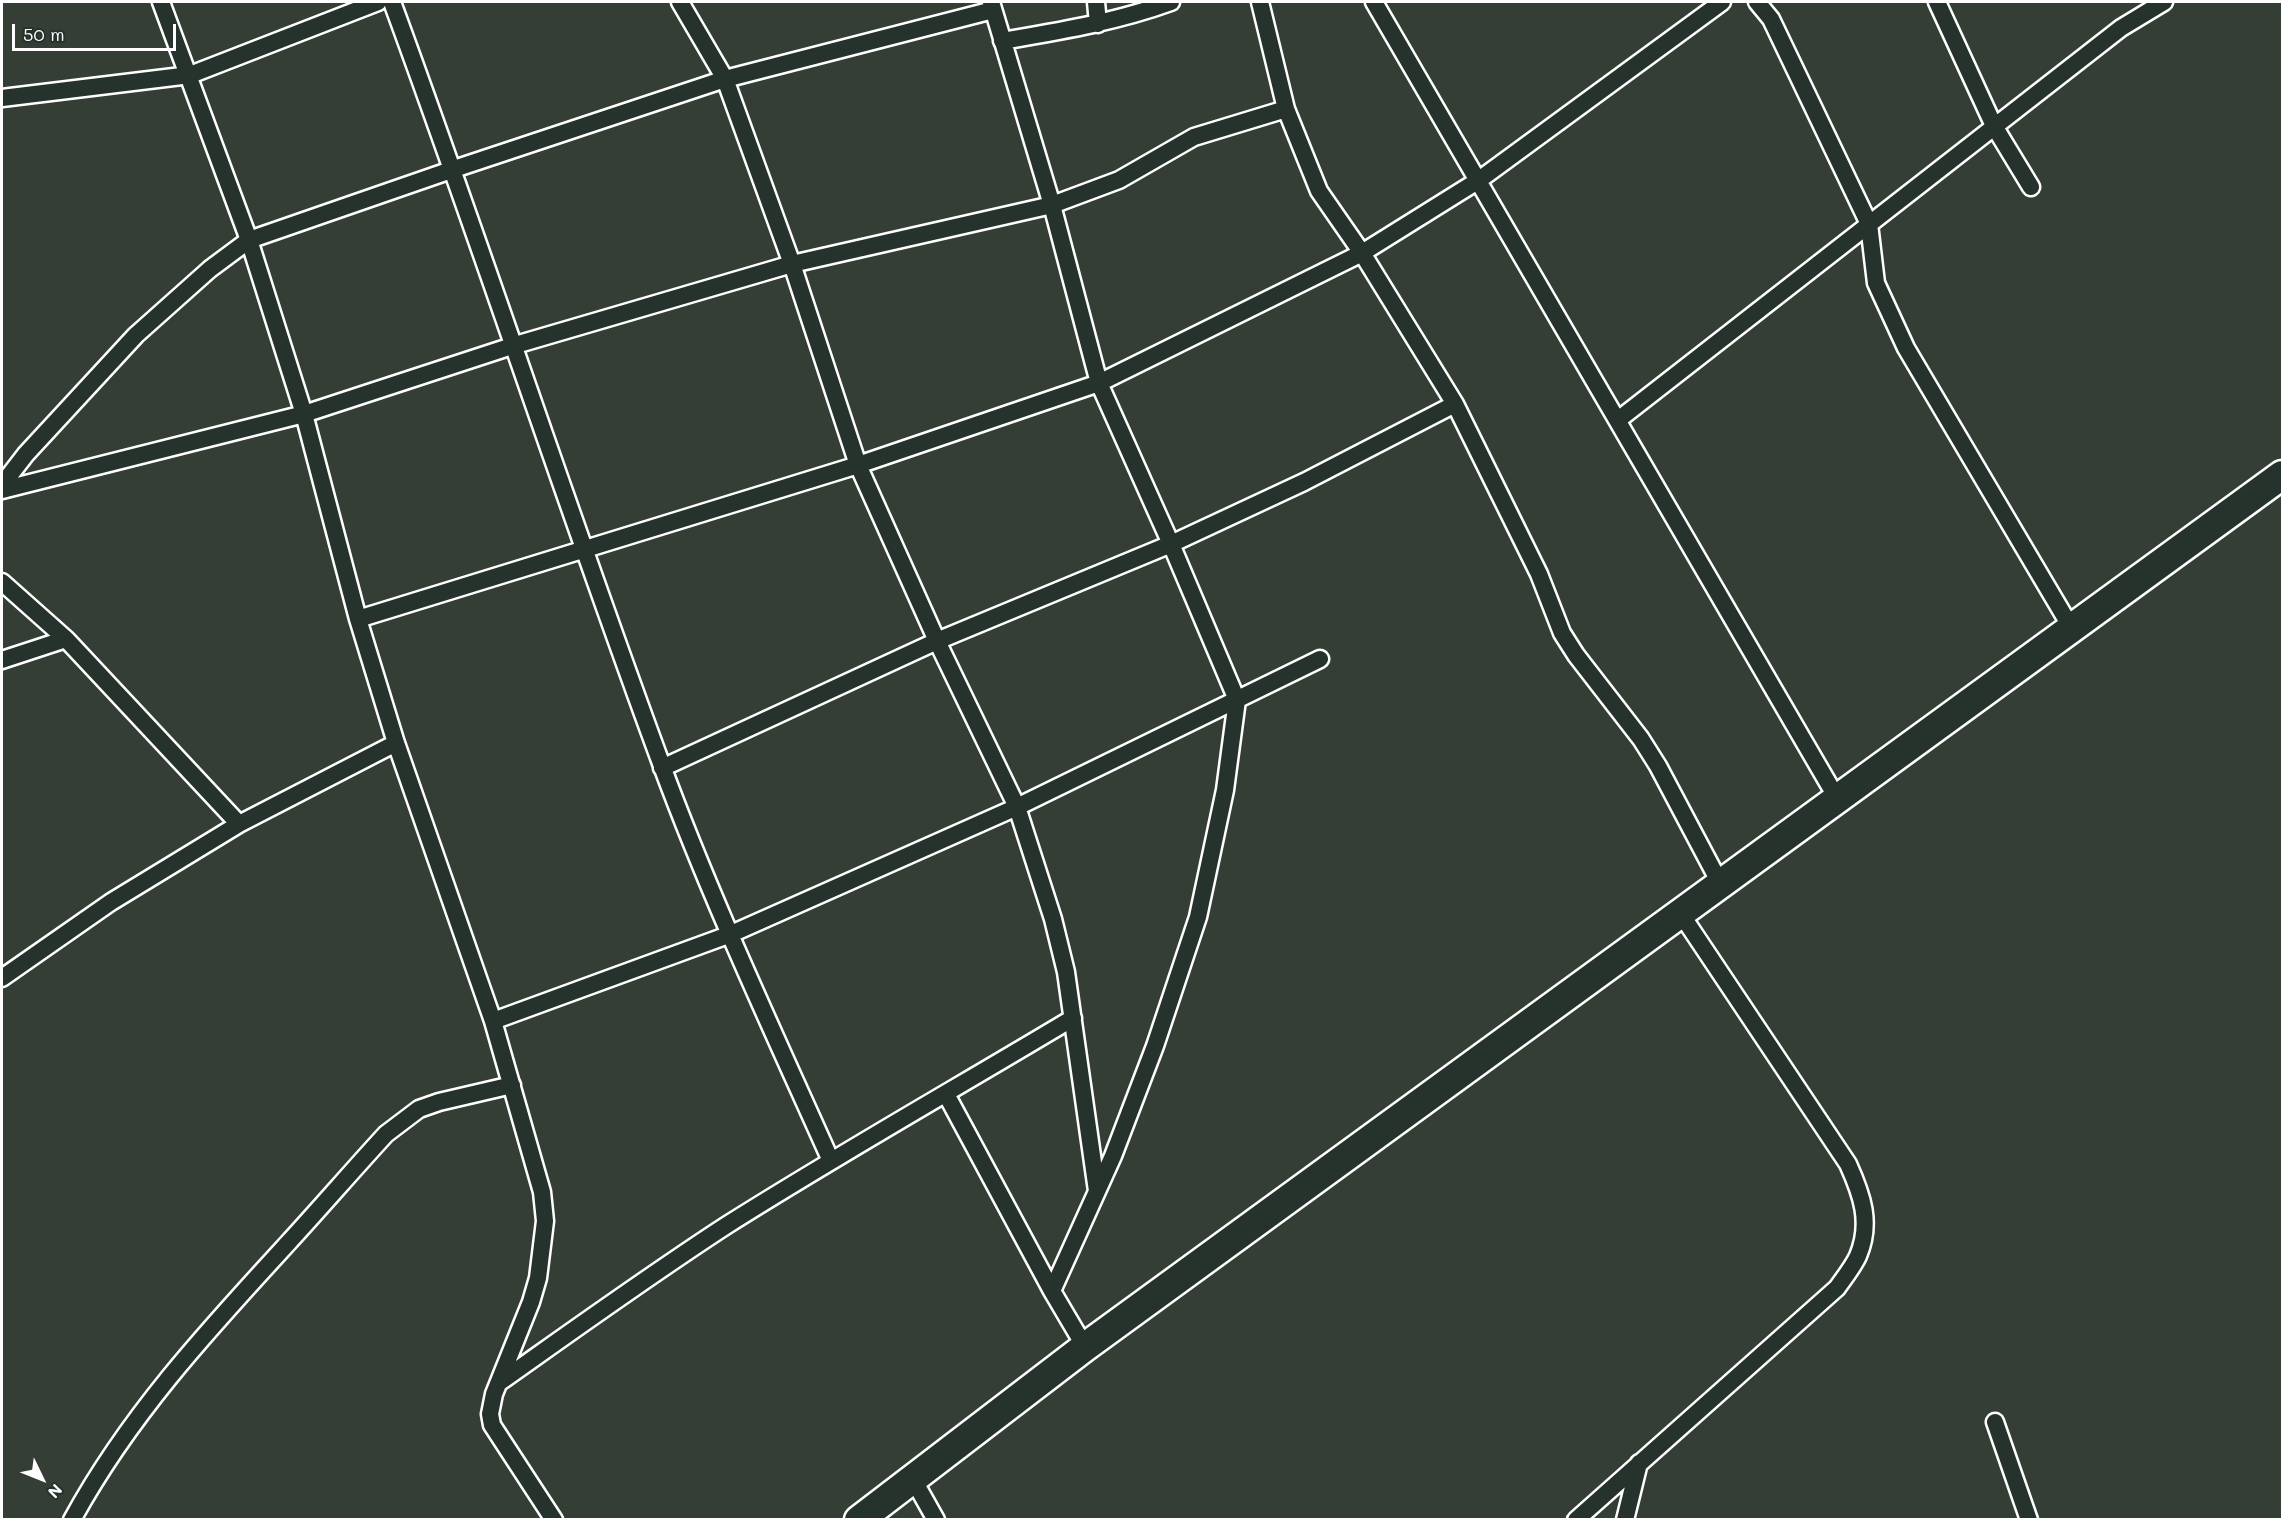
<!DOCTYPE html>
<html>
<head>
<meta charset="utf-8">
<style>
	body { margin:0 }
	#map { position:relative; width:2284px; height:1521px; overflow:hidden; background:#343e35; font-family:Mali,sans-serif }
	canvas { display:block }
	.frame { position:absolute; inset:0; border:3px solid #fff; pointer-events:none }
	.north { position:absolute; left:12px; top:1449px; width:60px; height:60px; -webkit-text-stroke:4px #26332d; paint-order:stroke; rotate:133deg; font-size:16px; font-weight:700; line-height:24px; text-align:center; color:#fff }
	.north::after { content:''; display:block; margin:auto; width:21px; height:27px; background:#fff; clip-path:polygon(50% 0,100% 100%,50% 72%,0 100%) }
	.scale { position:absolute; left:12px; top:24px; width:164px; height:27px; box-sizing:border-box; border:3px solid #fff; border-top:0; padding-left:8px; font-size:18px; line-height:21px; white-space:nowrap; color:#fff; -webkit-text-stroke:4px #26332d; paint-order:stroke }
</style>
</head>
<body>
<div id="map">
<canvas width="2284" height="1521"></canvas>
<div class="frame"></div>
<div class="north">N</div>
<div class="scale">50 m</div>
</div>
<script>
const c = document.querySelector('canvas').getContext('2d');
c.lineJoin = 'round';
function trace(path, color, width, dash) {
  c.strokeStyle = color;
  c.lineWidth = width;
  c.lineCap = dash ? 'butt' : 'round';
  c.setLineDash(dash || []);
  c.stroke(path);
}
const minor = new Path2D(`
	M 161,2 L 249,240 L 304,414 L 358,619 L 396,743 L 493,1021 L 542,1192 L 545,1221 L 538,1278 L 531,1302 L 494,1394 L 490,1414 L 492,1425 L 554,1520
	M 392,2 C 485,255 568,512 662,766 C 711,899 773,1031 831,1161
	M 680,2 L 725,79 L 792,264 L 858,465 L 937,641 L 1017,807 L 1053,919 L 1066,972 L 1097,1191
	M 991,2 L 1052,205 L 1099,383 L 1171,544 L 1237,700 L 1225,790 L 1198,917 L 1155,1046 L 1113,1156 L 1052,1291
	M 1096,2 L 1098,24
	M 1260,2 L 1286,109 L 1319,191 L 1362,253 L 1455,404 L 1539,574 L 1562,633 L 1576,655 L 1641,739 L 1658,766 L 1721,885
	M 1374,2 L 1838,800
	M 1757,2 L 1771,19 L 1869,224 L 1876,283 L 1906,348 L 2072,629
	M 1937,2 L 1994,126 L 2031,187
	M 1002,41 C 1060,31 1116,22 1171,2
	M 2,98 L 190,75 L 378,2
	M 1618,420 L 2121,28 L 2164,2
	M 2,485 L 26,454 L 136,335 L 210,269 L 249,240 L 454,169 L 725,79 L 993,10
	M 2,490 L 304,414 L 512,346 L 792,264 L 1052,205 L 1119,180 L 1194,137 L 1286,109
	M 2,582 L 66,639
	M 358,619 L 858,465 L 1099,383 L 1362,253 L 1479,180 L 1722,2
	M 2,660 L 66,639 L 239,824
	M 662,768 L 937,641 L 1171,544 L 1304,482 L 1455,404
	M 2,978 L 111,902 L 239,824 L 396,743
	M 493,1021 L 731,934 L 1017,807 L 1320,659
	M 946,1094 L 1052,1291 L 1085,1347
	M 500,1382 C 575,1329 650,1275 727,1225 C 841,1153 958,1087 1073,1018
	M 1995,1422 L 2029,1520
	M 913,1479 L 936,1520
	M 72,1520 C 129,1415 208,1330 288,1243 C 321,1207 353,1170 386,1134 L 419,1109 L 439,1102 L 512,1085
	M 1576,1520 L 1837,1288 C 1844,1278 1853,1267 1858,1256 C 1872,1223 1862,1195 1848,1164 L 1681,914
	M 1625,1520 L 1639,1463`);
const trunk = new Path2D(`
	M 859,1520 L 1085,1347 L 2282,475`);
trace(minor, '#fff', 21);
trace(trunk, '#fff', 33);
trace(minor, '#26332d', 16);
trace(trunk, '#26332d', 28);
</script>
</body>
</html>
